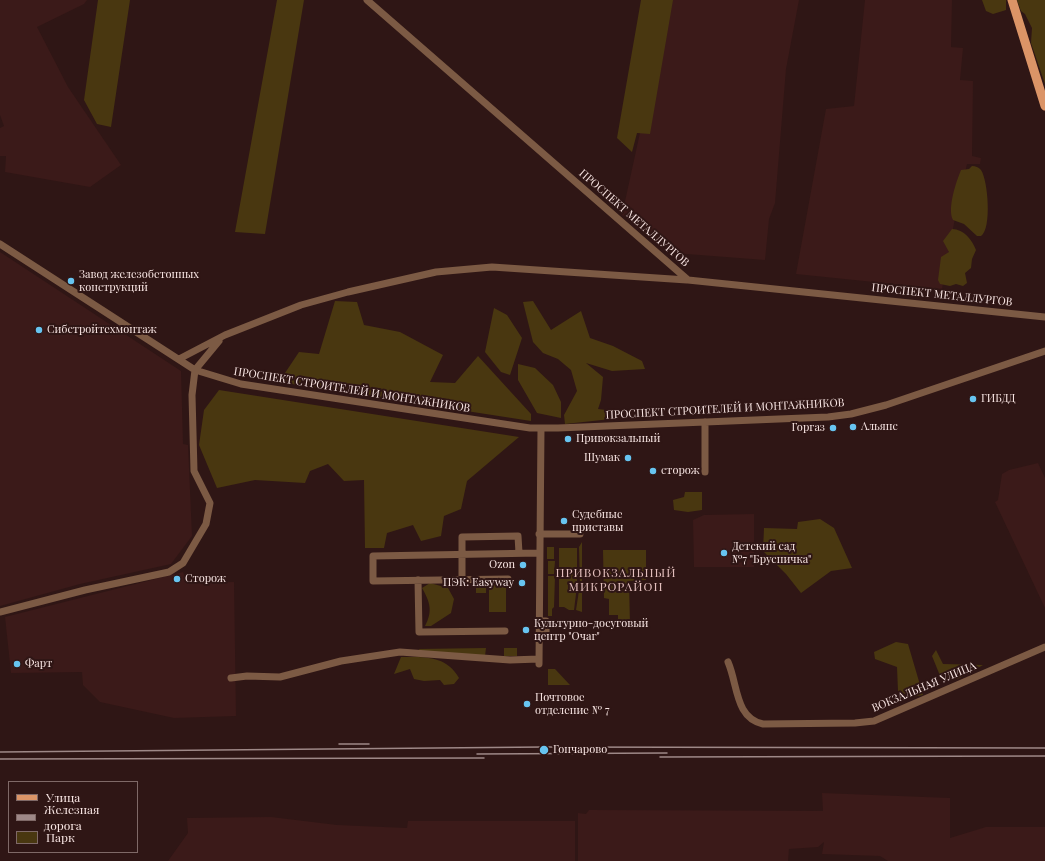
<!DOCTYPE html>
<html>
<head>
<meta charset="utf-8">
<style>
	body { margin:0 }
	#map { position:relative; width:1045px; height:861px; overflow:hidden; background:#2f1615; font-family:"Playfair Display",serif }
	canvas { display:block }
	.legend { position:absolute; left:8px; top:781px; width:130px; height:72px; box-sizing:border-box; background:#2f1615; border:1px solid #7f6967; margin:0; padding:5px 7px; list-style:none; font-size:12px; color:#f8e5e3 }
	.legend li { display:flex; align-items:center; gap:8px; height:20px }
	.legend b { width:20px; border:1px solid #7f6967 }
</style>
</head>
<body>
<div id="map">
<canvas width="1045" height="861"></canvas>
<ul class="legend">
<li><b style="height:5px;background:#db9467"></b>Улица</li>
<li><b style="height:5px;background:#9e8887"></b>Железная дорога</li>
<li><b style="height:11px;background:#493710"></b>Парк</li>
</ul>
</div>
<script>
const c = document.querySelector('canvas').getContext('2d');
c.lineJoin = 'round';
function fillPath(path, color) {
  c.fillStyle = color;
  c.fill(path, 'evenodd');
}
function trace(path, color, width, dash) {
  c.strokeStyle = color;
  c.lineWidth = width;
  c.lineCap = dash ? 'butt' : 'round';
  c.setLineDash(dash || []);
  c.stroke(path);
}
function drawText(font, color, halo, rows, align = 'center') {
  c.font = font + ' "Playfair Display",serif';
  c.lineWidth = 4;
  c.setLineDash([]);
  c.textBaseline = 'middle';
  c.strokeStyle = halo;
  c.fillStyle = color;
  for (const [text, x, y, turn = 0] of rows) {
    c.save();
    c.translate(x, y);
    c.rotate((+turn || 0) * Math.PI / 180);
    c.textAlign = isNaN(turn) ? turn : align;
    if (halo) c.strokeText(text, 0, 0);
    c.fillText(text, 0, 0);
    c.restore();
  }
}
const built = new Path2D(`
	M 0,0 L 87,0 L 84,4 L 37,27 L 68,87 L 121,165 L 90,187 L 5,172 L 6,156 L 0,156 L 0,128 L 4,126 L 0,115 Z
	M 669,0 L 799,0 L 786,69 L 775,203 L 769,219 L 765,260 L 674,253 L 622,215 Z
	M 865,0 L 952,0 L 951,47 L 963,48 L 960,80 L 973,81 L 972,156 L 981,158 L 980,164 L 967,164 L 957,207 L 942,289 L 796,274 L 826,109 L 854,106 Z
	M 0,252 L 181,371 L 183,444 L 188,445 L 192,536 L 171,564 L 80,584 L 0,606 Z
	M 1038,463 L 1045,478 L 1045,608 L 995,502 L 998,500 L 1002,474 L 1009,470 Z
	M 754,514 L 754,567 L 694,567 L 693,520 L 704,515 Z
	M 183,572 L 187,583 L 234,582 L 236,716 L 174,718 L 100,702 L 83,685 L 82,672 L 11,673 L 5,617 Z
	M 822,793 L 950,798 L 950,838 L 986,827 L 1045,827 L 1045,861 L 888,861 L 880,856 L 822,854 L 824,842 L 818,847 L 789,849 L 788,861 L 578,861 L 578,813 L 586,814 L 589,810 L 823,811 Z
	M 271,817 L 337,825 L 407,828 L 408,821 L 575,821 L 575,861 L 168,861 L 188,833 L 187,818 Z`);
const green = new Path2D(`
	M 98,0 L 130,0 L 111,127 L 97,124 L 84,100 Z
	M 277,0 L 304,0 L 265,234 L 235,232 Z
	M 641,0 L 673,0 L 650,134 L 637,133 L 632,152 L 617,138 Z
	M 982,0 L 1006,0 L 1006,10 L 993,14 L 986,11 Z
	M 1017,0 L 1045,0 L 1045,84 L 1031,43 L 1032,28 L 1025,14 L 1021,11 Z
	M 972,166 C 976,166 978,167 981,170 C 988,180 992,229 981,236 L 977,236 L 964,224 L 953,220 C 947,209 956,182 961,170 L 969,169 Z
	M 952,229 C 964,229 972,240 976,250 L 972,259 L 971,268 L 965,273 L 967,283 L 963,286 L 956,284 L 950,286 L 940,284 L 938,280 L 941,257 L 949,252 L 943,241 Z
	M 335,301 L 357,302 L 364,325 L 400,332 L 443,355 L 430,382 L 455,383 L 478,356 L 531,414 L 531,421 L 279,382 L 299,352 L 319,354 Z
	M 533,301 L 551,330 L 581,311 L 590,338 L 613,346 L 642,361 L 645,369 L 612,371 L 586,363 L 603,377 L 601,400 L 598,409 L 614,411 L 611,419 L 565,424 L 564,415 L 577,391 L 571,370 L 558,359 L 543,353 L 533,342 L 523,302 Z
	M 494,308 L 507,315 L 522,338 L 510,375 L 501,372 L 485,352 Z
	M 518,364 L 535,368 L 553,385 L 561,402 L 561,418 L 537,413 L 518,380 Z
	M 219,390 L 519,437 L 467,481 L 461,509 L 444,516 L 441,536 L 421,541 L 413,525 L 387,533 L 384,548 L 365,548 L 364,480 L 344,481 L 328,464 L 310,471 L 305,483 L 255,480 L 217,488 L 199,445 L 204,410 Z
	M 685,492 L 702,492 L 702,510 L 688,512 L 674,510 L 673,500 L 684,497 Z
	M 820,519 L 834,528 L 852,568 L 831,571 L 801,593 L 786,574 L 763,551 L 764,528 L 797,529 L 798,522 Z
	M 582,542 L 582,612 L 576,610 L 580,584 L 579,547 Z
	M 547,547 L 554,547 L 554,559 L 547,559 Z
	M 559,548 L 577,548 L 577,586 L 574,610 L 569,610 L 564,607 L 559,607 Z
	M 603,550 L 646,550 L 646,580 L 629,581 L 630,625 L 618,625 L 618,615 L 609,615 L 609,599 L 604,598 Z
	M 548,561 L 555,561 L 554,574 L 548,574 Z
	M 548,576 L 555,576 L 554,607 L 552,609 L 552,616 L 548,616 Z
	M 476,582 L 486,582 L 486,593 L 476,593 Z
	M 489,582 L 506,582 L 506,612 L 489,612 Z
	M 430,583 L 448,588 L 454,599 L 451,613 L 431,626 L 425,626 C 433,611 430,602 422,588 Z
	M 896,642 L 908,644 L 923,695 L 912,697 L 898,691 L 897,667 L 875,659 L 874,652 Z
	M 486,648 L 485,656 L 420,651 L 419,649 Z
	M 517,648 L 517,656 L 504,656 L 504,648 Z
	M 936,650 L 943,664 L 983,665 L 960,678 L 943,683 L 932,656 Z
	M 401,657 C 424,657 446,655 459,678 L 454,684 L 444,685 L 440,680 L 424,681 L 414,679 L 410,669 L 394,674 Z
	M 548,669 L 555,669 L 570,685 L 548,685 Z`);
const minor = new Path2D(`
	M 367,0 L 688,280 L 1045,317
	M 0,244 L 195,370 L 241,384 L 530,428 L 558,428 L 828,417 L 851,414 L 886,405 L 1045,351
	M 179,359 L 225,335 L 301,305 L 348,292 L 436,272 L 492,267 L 687,280
	M 705,422 L 705,472
	M 539,534 L 580,534
	M 462,579 L 462,537 L 518,536 L 519,553
	M 508,579 L 373,581 L 373,556 L 539,553
	M 418,580 L 419,632 L 505,631
	M 0,612 L 85,590 L 169,572 L 183,563 L 206,524 L 210,503 L 194,471 L 192,395 L 195,370 L 219,341
	M 539,633 L 546,633 L 546,621 L 539,621
	M 728,662 C 738,685 735,718 763,724 L 855,723 L 874,721 L 1045,647
	M 539,664 L 541,428
	M 231,678 L 247,676 L 280,677 L 341,661 L 400,652 L 510,660 L 539,659`);
const major = new Path2D(`
	M 1012,0 L 1045,106`);
const rail = new Path2D(`
	M 339,744 L 369,744
	M 0,752 L 544,747 L 1045,748
	M 477,754 L 667,753
	M 660,757 L 1045,756
	M 0,759 L 484,758`);
const markers = [
	[71,281,4,"#67c4f0"],
	[39,330,4,"#67c4f0"],
	[973,399,4,"#67c4f0"],
	[853,427,4,"#67c4f0"],
	[833,428,4,"#67c4f0"],
	[568,439,4,"#67c4f0"],
	[628,458,4,"#67c4f0"],
	[653,471,4,"#67c4f0"],
	[564,521,4,"#67c4f0"],
	[724,553,4,"#67c4f0"],
	[523,565,4,"#67c4f0"],
	[177,579,4,"#67c4f0"],
	[522,583,4,"#67c4f0"],
	[526,630,4,"#67c4f0"],
	[17,664,4,"#67c4f0"],
	[527,704,4,"#67c4f0"],
	[544,750,5,"#67c4f0"]
];
const streetNames = [
	["ПРОСПЕКТ МЕТАЛЛУРГОВ",634,218,41],
	["ПРОСПЕКТ МЕТАЛЛУРГОВ",942,295,6],
	["ПРОСПЕКТ СТРОИТЕЛЕЙ И МОНТАЖНИКОВ",352,390,9],
	["ПРОСПЕКТ СТРОИТЕЛЕЙ И МОНТАЖНИКОВ",725,409,-3],
	["ВОКЗАЛЬНАЯ УЛИЦА",924,687,-23]
];
const poiNames = [
	["Завод железобетонных",79,275],
	["конструкций",79,288],
	["Сибстройтехмонтаж",47,330],
	["ГИБДД",981,399],
	["Альянс",861,427],
	["Горгаз",825,428,"right"],
	["Привокзальный",576,439],
	["Шумак",620,458,"right"],
	["сторож",661,471],
	["Судебные",572,515],
	["приставы",572,528],
	["Детский сад",732,547],
	["№7 \"Брусничка\"",732,560],
	["Ozon",515,565,"right"],
	["Сторож",185,579],
	["ПЭК: Easyway",514,583,"right"],
	["Культурно-досуговый",534,624],
	["центр \"Очаг\"",534,637],
	["Фарт",25,664],
	["Почтовое",535,698],
	["отделение № 7",535,711],
	["Гончарово",553,750]
];
const neighbourhoodNames = [
	["ПРИВОКЗАЛЬНЫЙ",616,573],
	["МИКРОРАЙОН",616,587]
];
fillPath(built, '#3b1a19');
fillPath(green, '#493710');
trace(minor, '#7c5a44', 7);
trace(major, '#db9467', 9);
trace(rail, '#9e8887', 1.5);
for (const [x, y, r, color] of markers) {
  const dot = new Path2D();
  dot.arc(x, y, r, 0, 2 * Math.PI);
  c.fillStyle = color;
  c.fill(dot);
  trace(dot, '#2f1615', 1.5);
}
drawText('11px', '#f8e5e3', '#2f1615', streetNames);
drawText('11px', '#f8e5e3', '#2f1615', poiNames, 'left');
c.letterSpacing = '1px';
drawText('12px', '#e3bfbd', '#2f1615', neighbourhoodNames);
c.letterSpacing = '0px';
</script>
</body>
</html>
